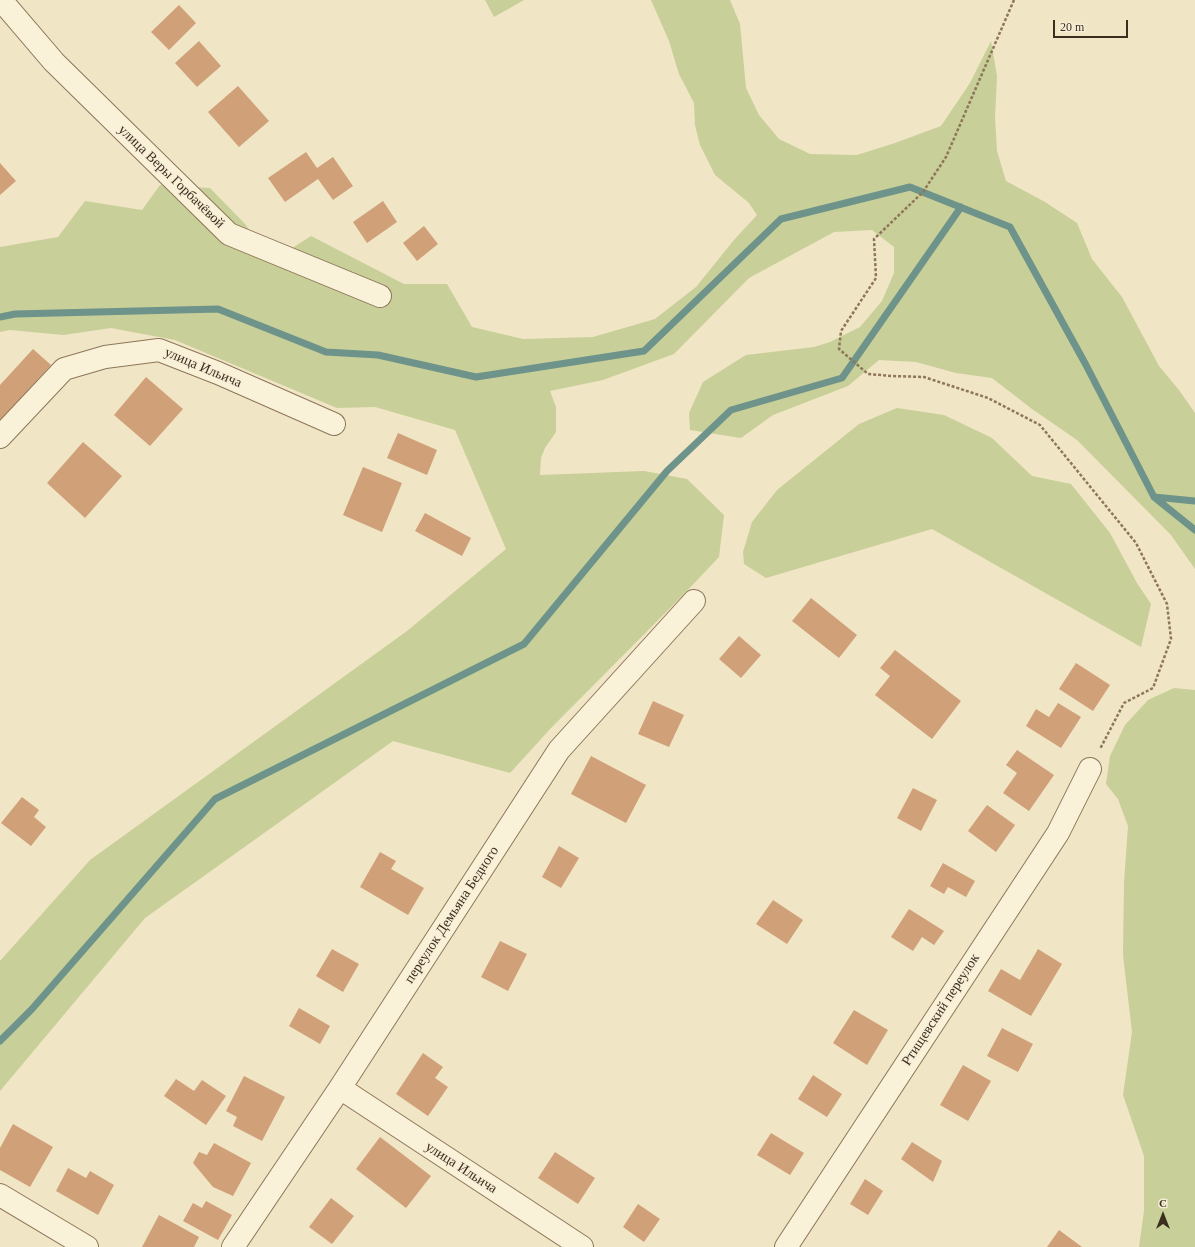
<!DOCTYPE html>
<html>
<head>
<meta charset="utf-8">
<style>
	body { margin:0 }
	#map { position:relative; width:1195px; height:1247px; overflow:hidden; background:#f0e5c5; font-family:Georgia,serif }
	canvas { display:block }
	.north { position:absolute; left:1143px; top:1195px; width:40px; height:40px; -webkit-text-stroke:3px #f7eed5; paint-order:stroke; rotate:0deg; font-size:11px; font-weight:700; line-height:16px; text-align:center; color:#3c2e1f }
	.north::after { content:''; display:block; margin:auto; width:14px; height:18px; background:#3c2e1f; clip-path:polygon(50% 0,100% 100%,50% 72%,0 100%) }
	.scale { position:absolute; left:1053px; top:20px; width:75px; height:18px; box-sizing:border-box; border:2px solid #3c2e1f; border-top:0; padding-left:5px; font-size:12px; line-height:14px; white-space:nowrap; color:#3c2e1f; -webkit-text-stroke:3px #f7eed5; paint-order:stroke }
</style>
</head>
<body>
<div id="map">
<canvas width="1195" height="1247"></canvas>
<div class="north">С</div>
<div class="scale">20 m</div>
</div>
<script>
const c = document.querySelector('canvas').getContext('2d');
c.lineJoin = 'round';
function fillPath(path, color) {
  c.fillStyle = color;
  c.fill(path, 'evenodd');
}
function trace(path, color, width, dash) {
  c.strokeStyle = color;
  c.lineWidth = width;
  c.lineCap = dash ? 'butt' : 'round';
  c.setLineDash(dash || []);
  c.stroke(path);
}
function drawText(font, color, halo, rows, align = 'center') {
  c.font = font + ' Georgia,serif';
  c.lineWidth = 3;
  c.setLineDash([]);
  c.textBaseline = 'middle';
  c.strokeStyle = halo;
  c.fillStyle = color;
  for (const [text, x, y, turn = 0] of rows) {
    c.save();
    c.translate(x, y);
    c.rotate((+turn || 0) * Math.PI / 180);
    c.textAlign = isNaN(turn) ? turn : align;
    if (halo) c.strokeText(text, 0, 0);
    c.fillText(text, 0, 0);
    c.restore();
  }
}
const green = new Path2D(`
	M 485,0 L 524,0 L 494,17 Z
	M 651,0 L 730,0 L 740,24 L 746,88 L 759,115 L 779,139 L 810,154 L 857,155 L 895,143 L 941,126 L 970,83 L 991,41 L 997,76 L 995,117 L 997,151 L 1006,181 L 1045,202 L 1077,223 L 1092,259 L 1122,297 L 1159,366 L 1179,390 L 1195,413 L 1195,569 L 1171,535 L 1077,440 L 1032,409 L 992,378 L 956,373 L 916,362 L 879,360 L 848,386 L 773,415 L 741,438 L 690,430 L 689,413 L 703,382 L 746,355 L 814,347 L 830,342 L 860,327 L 882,301 L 894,273 L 894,247 L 872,230 L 834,232 L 749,278 L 674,354 L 603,380 L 550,391 L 556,407 L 556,432 L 545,448 L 541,458 L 540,475 L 644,471 L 687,479 L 724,515 L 719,557 L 683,595 L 552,727 L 510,773 L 393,741 L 145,918 L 0,1091 L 0,961 L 90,860 L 407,631 L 506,549 L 455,430 L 375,407 L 337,408 L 175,340 L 111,328 L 63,335 L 10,330 L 0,332 L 0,247 L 58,237 L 85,201 L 142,210 L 160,185 L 210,188 L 246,225 L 269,263 L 311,236 L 404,284 L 447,284 L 472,327 L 523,339 L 593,337 L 655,319 L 696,287 L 734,240 L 757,215 L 749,203 L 715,175 L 700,145 L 695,125 L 694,103 L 679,74 L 669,41 Z
	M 897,408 L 944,415 L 992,438 L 1032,476 L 1071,484 L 1110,533 L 1137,583 L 1151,604 L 1141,647 L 932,529 L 766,578 L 744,564 L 743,552 L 752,522 L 777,490 L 859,424 Z
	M 1174,688 L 1195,690 L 1195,1247 L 1139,1247 L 1144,1211 L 1144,1156 L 1123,1095 L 1132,1032 L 1123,955 L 1124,883 L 1128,826 L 1118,799 L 1106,784 L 1110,756 L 1125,725 L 1148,700 Z`);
const stream = new Path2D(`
	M 0,317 L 15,314 L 218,309 L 326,352 L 378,355 L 476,377 L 644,351 L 781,219 L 910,187 L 1010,227 L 1086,365 L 1154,497 L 1195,501
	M 1154,497 L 1195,530
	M 0,1041 L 32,1009 L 215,799 L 524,644 L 667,471 L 731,410 L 842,378 L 961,207`);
const building = new Path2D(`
	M 179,5 L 196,23 L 169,50 L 151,32 Z
	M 199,41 L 221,66 L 197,87 L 175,63 Z
	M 238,86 L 269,121 L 239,147 L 208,112 Z
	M 306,152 L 317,168 L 333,157 L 353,186 L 333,200 L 318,179 L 285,202 L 268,178 Z
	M 0,163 L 16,181 L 0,195 Z
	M 383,201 L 397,222 L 367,243 L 353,222 Z
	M 424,226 L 438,244 L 417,261 L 403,243 Z
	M 33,349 L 51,365 L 0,421 L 0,385 Z
	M 146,377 L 183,409 L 150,446 L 114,415 Z
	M 398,433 L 437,450 L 427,475 L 387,458 Z
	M 83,442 L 122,476 L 85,518 L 47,483 Z
	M 363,467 L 402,483 L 382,532 L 343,515 Z
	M 425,513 L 471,538 L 462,556 L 415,531 Z
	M 811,598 L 857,635 L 839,658 L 792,621 Z
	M 739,636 L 761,655 L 741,678 L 719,659 Z
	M 895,650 L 961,701 L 932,739 L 875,695 L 890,676 L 880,668 Z
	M 1076,663 L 1110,685 L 1093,711 L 1059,689 Z
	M 653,701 L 684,715 L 669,747 L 638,734 Z
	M 1058,703 L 1081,717 L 1061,748 L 1026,726 L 1036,709 L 1049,717 Z
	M 1017,750 L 1054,775 L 1029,811 L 1003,793 L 1017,773 L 1006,765 Z
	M 591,756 L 646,785 L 626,823 L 571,794 Z
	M 913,788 L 937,800 L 921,831 L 897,818 Z
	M 22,797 L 39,810 L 34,817 L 46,827 L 31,846 L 1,823 Z
	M 987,805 L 1015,825 L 996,852 L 968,831 Z
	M 559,846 L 579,858 L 561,888 L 542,877 Z
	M 380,852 L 396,861 L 391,869 L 424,888 L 408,915 L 360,887 Z
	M 943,863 L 975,881 L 966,897 L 948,887 L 944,894 L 930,886 Z
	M 773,900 L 803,920 L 787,944 L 756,924 Z
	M 909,909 L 944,931 L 934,945 L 922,937 L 913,951 L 891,937 Z
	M 500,941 L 527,954 L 508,991 L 481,977 Z
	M 332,949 L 359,964 L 343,992 L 316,976 Z
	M 1038,949 L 1062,964 L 1031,1016 L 988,991 L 1001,969 L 1020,980 Z
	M 299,1008 L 330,1026 L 320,1044 L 289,1026 Z
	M 854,1010 L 888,1030 L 867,1065 L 833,1043 Z
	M 1002,1028 L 1033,1044 L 1018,1072 L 987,1056 Z
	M 423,1053 L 443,1067 L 435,1078 L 448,1087 L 428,1116 L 396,1094 Z
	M 963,1065 L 991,1081 L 968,1121 L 940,1105 Z
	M 813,1075 L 842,1094 L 827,1117 L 798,1099 Z
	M 244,1076 L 285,1097 L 262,1141 L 233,1126 L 237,1117 L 226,1111 Z
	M 176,1079 L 194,1091 L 202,1080 L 226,1096 L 206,1125 L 164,1096 Z
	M 13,1124 L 53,1147 L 30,1187 L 0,1170 L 0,1148 Z
	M 771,1133 L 804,1153 L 790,1175 L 757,1155 Z
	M 380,1137 L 431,1176 L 406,1208 L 356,1169 Z
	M 912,1142 L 942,1161 L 933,1182 L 901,1159 Z
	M 214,1143 L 251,1163 L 233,1196 L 213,1187 L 193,1163 L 199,1152 L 207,1155 Z
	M 555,1152 L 595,1178 L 578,1204 L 538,1178 Z
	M 68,1168 L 86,1178 L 90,1171 L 114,1185 L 98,1215 L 56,1191 Z
	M 865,1179 L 883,1191 L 868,1215 L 850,1204 Z
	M 331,1198 L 354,1216 L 332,1244 L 309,1227 Z
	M 206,1201 L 232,1215 L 218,1240 L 183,1221 L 193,1203 L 202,1208 Z
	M 638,1204 L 660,1219 L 644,1242 L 623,1227 Z
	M 159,1215 L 199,1237 L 194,1247 L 142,1247 Z
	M 1059,1230 L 1082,1247 L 1047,1247 Z`);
const path = new Path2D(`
	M 1014,0 L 946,157 L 923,192 L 874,239 L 876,278 L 841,331 L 839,349 L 868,374 L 892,376 L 924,377 L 988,398 L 1040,425 L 1136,543 L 1167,604 L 1171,639 L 1153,688 L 1124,703 L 1100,749`);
const street = new Path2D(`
	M 1,0 L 54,62 L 229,234 L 380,296
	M 0,437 L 64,369 L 105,357 L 159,350 L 218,373 L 334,424
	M 340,1088 L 582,1247
	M 0,1195 L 87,1247
	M 233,1247 L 340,1088 L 559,750 L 694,601
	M 786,1247 L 1058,833 L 1090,769`);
const streetNames = [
	["улица Веры Горбачёвой",171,177,44],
	["улица Ильича",203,368,23],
	["переулок Демьяна Бедного",452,915,-57],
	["Ртищевский переулок",941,1010,-57],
	["улица Ильича",461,1168,33]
];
fillPath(green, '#c8cf98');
trace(stream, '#6d938a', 7);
fillPath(building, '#d0a079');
trace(street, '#8d765a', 24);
trace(path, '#8d765a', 2.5, [3, 2]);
trace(street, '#faf1d9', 22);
drawText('14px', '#3c2e1f', '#f7eed5', streetNames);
</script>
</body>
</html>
